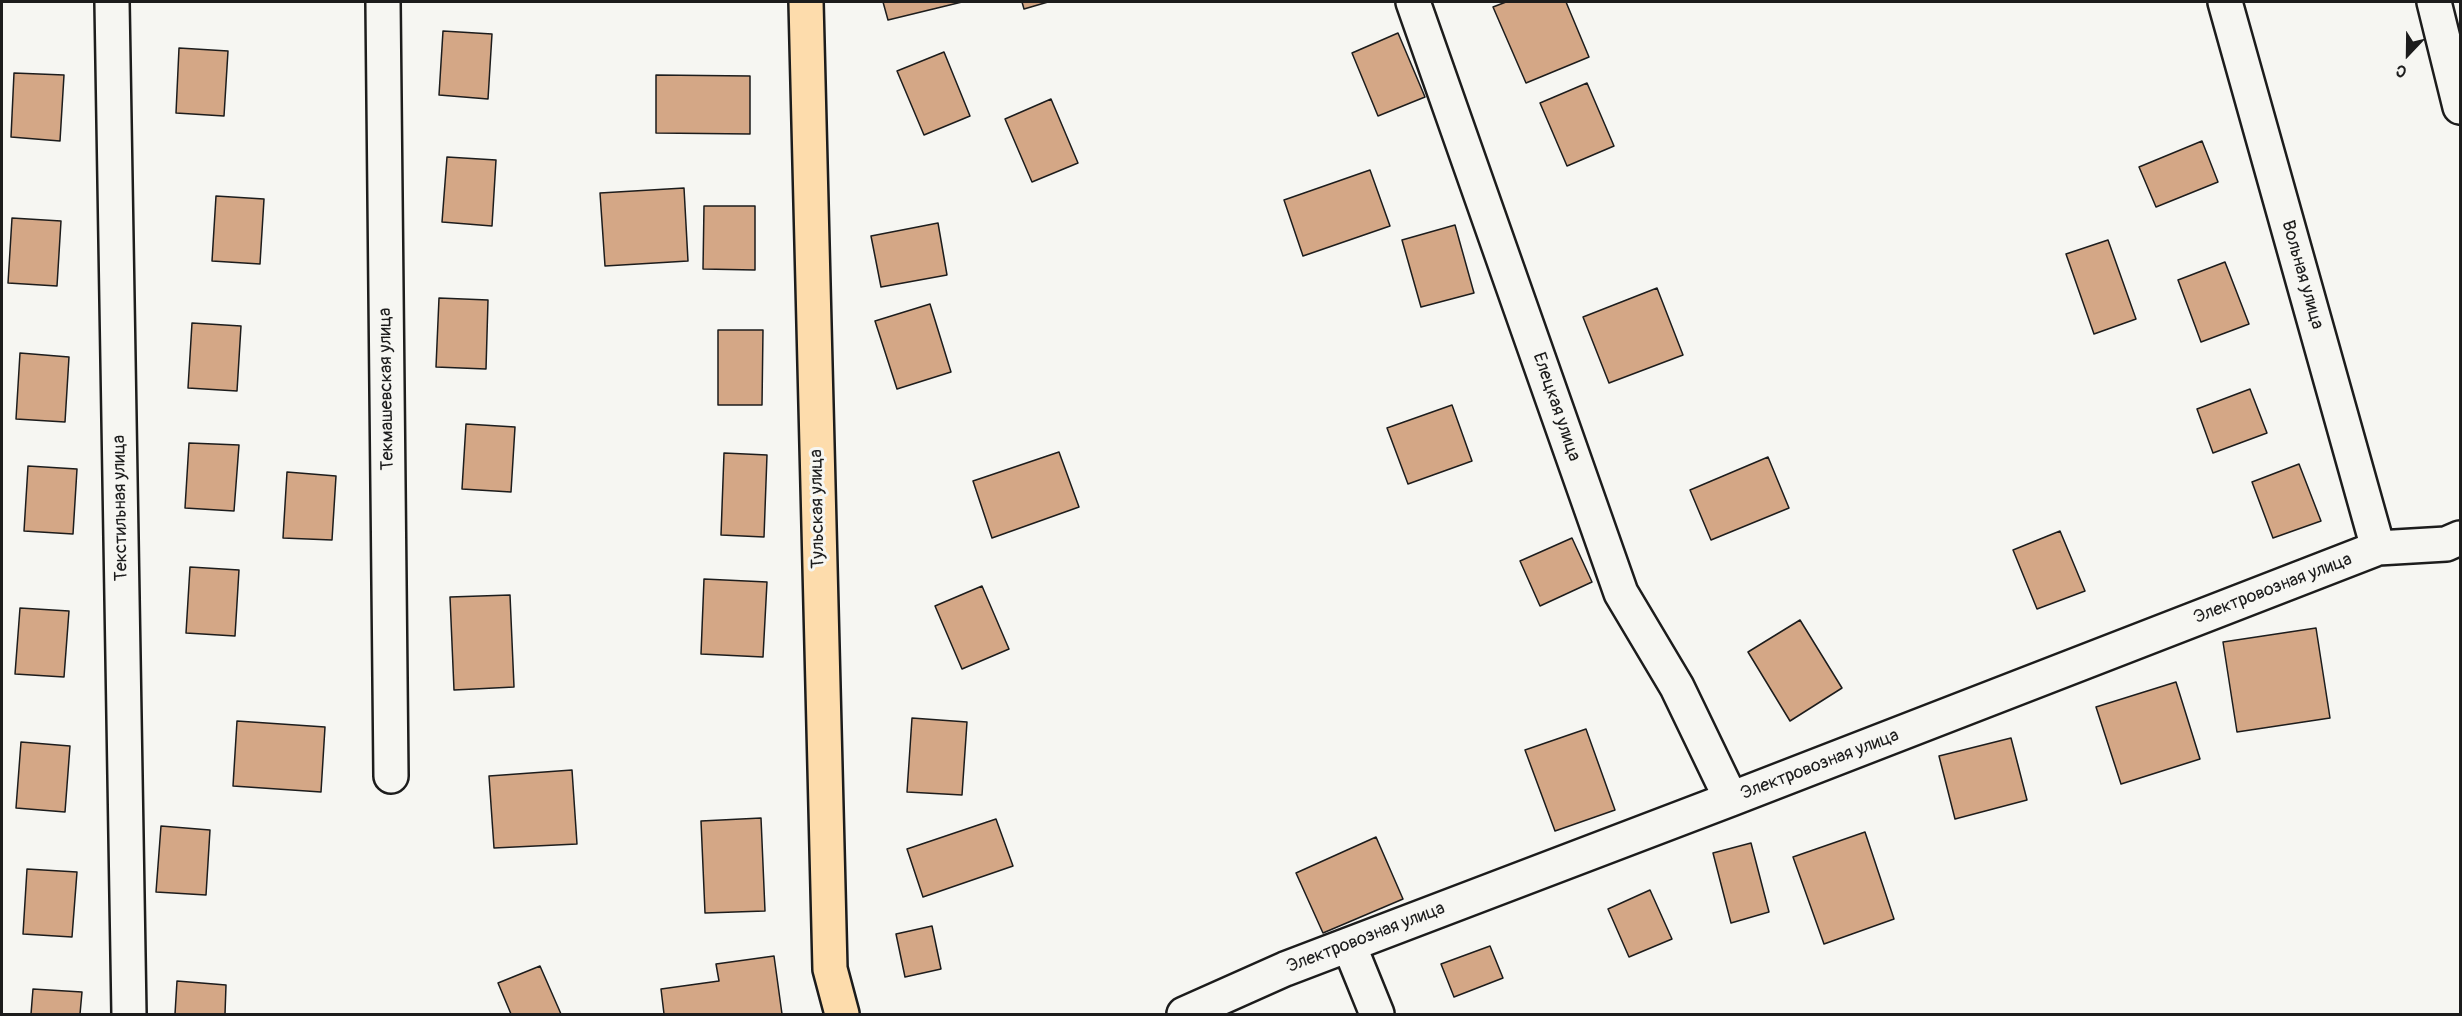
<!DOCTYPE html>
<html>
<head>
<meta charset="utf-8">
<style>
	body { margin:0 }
	#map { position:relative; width:2462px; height:1016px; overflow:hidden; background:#f6f6f2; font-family:Pangolin,sans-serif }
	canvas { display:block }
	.frame { position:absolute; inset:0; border:3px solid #1c1c1c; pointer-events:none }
	.north { position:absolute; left:2378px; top:24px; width:60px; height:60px; -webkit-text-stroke:4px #f6f6f2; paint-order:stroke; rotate:202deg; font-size:16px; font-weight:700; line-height:24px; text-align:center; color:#1c1c1c }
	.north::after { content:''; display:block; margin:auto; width:21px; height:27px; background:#1c1c1c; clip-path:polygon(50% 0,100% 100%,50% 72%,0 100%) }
</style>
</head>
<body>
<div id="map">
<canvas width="2462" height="1016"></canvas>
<div class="frame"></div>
<div class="north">С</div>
</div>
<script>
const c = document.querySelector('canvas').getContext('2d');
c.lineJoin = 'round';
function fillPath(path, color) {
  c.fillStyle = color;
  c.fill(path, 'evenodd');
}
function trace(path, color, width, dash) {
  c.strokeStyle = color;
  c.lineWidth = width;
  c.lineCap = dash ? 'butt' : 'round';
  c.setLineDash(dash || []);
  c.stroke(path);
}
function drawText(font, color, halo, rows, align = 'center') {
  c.font = font + ' Pangolin,sans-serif';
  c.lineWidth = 6;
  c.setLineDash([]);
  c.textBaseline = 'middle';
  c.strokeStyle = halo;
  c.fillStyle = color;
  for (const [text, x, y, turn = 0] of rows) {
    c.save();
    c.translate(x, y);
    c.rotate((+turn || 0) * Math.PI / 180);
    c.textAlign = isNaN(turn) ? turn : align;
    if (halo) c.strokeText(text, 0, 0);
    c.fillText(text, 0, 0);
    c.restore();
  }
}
const building = new Path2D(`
	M 883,2 L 962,2 L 888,20 Z
	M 1022,2 L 1048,2 L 1024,9 Z
	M 1506,2 L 1566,2 L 1589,57 L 1526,83 L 1493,7 Z
	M 443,31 L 492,34 L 488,99 L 439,95 Z
	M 1398,33 L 1425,97 L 1378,116 L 1352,53 Z
	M 179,48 L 228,51 L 224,116 L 176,113 Z
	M 944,52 L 970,116 L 924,135 L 897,71 Z
	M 14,73 L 64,75 L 60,141 L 11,137 Z
	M 656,75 L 750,76 L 750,134 L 656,133 Z
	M 1587,83 L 1614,146 L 1567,166 L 1540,103 Z
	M 1051,99 L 1078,163 L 1032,182 L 1005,119 Z
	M 2202,141 L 2218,182 L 2156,207 L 2139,167 Z
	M 447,157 L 496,160 L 492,226 L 442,222 Z
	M 1370,170 L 1390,226 L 1303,256 L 1284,200 Z
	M 684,188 L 688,261 L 605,266 L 600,193 Z
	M 216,196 L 264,199 L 260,264 L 212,261 Z
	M 704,206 L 755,206 L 755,270 L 703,269 Z
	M 12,218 L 61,221 L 57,286 L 8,283 Z
	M 938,223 L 947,275 L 881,287 L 871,236 Z
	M 1455,225 L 1474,293 L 1421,307 L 1402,240 Z
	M 2108,240 L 2136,319 L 2094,334 L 2066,254 Z
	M 2225,262 L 2249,324 L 2201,342 L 2178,280 Z
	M 1657,288 L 1683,355 L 1609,383 L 1583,317 Z
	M 439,298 L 488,300 L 486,369 L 436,367 Z
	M 930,304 L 951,372 L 897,389 L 875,321 Z
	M 192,323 L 241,326 L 237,391 L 188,388 Z
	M 718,330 L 763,330 L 762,405 L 718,405 Z
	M 20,353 L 69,357 L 65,422 L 16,419 Z
	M 2250,389 L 2267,433 L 2213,453 L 2197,409 Z
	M 1452,405 L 1472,461 L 1408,484 L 1387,428 Z
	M 466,424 L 515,427 L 511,492 L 462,489 Z
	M 189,443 L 239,445 L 234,511 L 185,508 Z
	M 1059,452 L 1079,507 L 992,538 L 973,481 Z
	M 724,453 L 767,455 L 764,537 L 721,535 Z
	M 1768,457 L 1789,508 L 1711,540 L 1690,490 Z
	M 2299,464 L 2321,521 L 2273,538 L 2252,482 Z
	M 28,466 L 77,469 L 73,534 L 24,531 Z
	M 287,472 L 336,476 L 332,540 L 283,538 Z
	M 2060,531 L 2085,591 L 2037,609 L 2013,550 Z
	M 1572,538 L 1592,582 L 1540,606 L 1520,561 Z
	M 190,567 L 239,570 L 235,636 L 186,633 Z
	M 704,579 L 767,582 L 763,657 L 701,654 Z
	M 982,586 L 1009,649 L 962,669 L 935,606 Z
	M 510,595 L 514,687 L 454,690 L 450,597 Z
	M 20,608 L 69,611 L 64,677 L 15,674 Z
	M 1800,620 L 1842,688 L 1790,721 L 1748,652 Z
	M 2316,628 L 2330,718 L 2237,732 L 2223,642 Z
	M 2176,682 L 2200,759 L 2121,784 L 2096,707 Z
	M 912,718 L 967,722 L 962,795 L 907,792 Z
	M 237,721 L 325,727 L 321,792 L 233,786 Z
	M 1586,729 L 1615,810 L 1555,831 L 1525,750 Z
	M 2011,738 L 2027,800 L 1955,819 L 1939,756 Z
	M 21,742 L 70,746 L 65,812 L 16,808 Z
	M 572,770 L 577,844 L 494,848 L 489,776 Z
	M 761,818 L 765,911 L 705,913 L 701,821 Z
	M 996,819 L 1013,866 L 923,897 L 907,849 Z
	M 161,826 L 210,830 L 206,895 L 156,892 Z
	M 1865,832 L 1894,919 L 1824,944 L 1793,857 Z
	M 1376,837 L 1403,899 L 1323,933 L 1296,873 Z
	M 1751,843 L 1769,912 L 1731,923 L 1713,853 Z
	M 27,869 L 77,872 L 72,937 L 23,934 Z
	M 1650,890 L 1672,939 L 1629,957 L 1608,909 Z
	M 932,926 L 941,969 L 905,977 L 896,934 Z
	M 1490,946 L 1503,978 L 1454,997 L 1441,964 Z
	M 774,956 L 782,1014 L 664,1014 L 661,989 L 719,981 L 716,964 Z
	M 540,966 L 561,1014 L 511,1014 L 498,983 Z
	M 177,981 L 226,985 L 225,1014 L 175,1014 Z
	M 33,989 L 82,992 L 80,1014 L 31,1014 Z`);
const minor = new Path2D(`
	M 112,2 L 129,1014
	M 383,2 L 391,776
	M 1413,2 L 1621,593 L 1677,687 L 1731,799
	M 2225,2 L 2378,548
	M 2434,2 L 2460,107
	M 1349,945 L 1377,1014
	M 1184,1014 L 1285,969 L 1731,799 L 2378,548 L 2446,544 L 2460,538`);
const major = new Path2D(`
	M 806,2 L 830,969 L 842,1014`);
const streetNames = [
	["Вольная улица",2302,275,74],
	["Текмашевская улица",387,389,-91],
	["Елецкая улица",1556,407,71],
	["Текстильная улица",121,508,-91],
	["Тульская улица",818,509,-91],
	["Электровозная улица",2273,589,-21],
	["Электровозная улица",1820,765,-21],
	["Электровозная улица",1366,938,-21]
];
fillPath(building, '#d4a786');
trace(building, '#1c1c1c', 1.5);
trace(minor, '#1c1c1c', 38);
trace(major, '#1c1c1c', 38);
trace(minor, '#f6f6f2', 33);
trace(major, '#fddcac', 33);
drawText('18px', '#1c1c1c', '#f6f6f2', streetNames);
</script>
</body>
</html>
